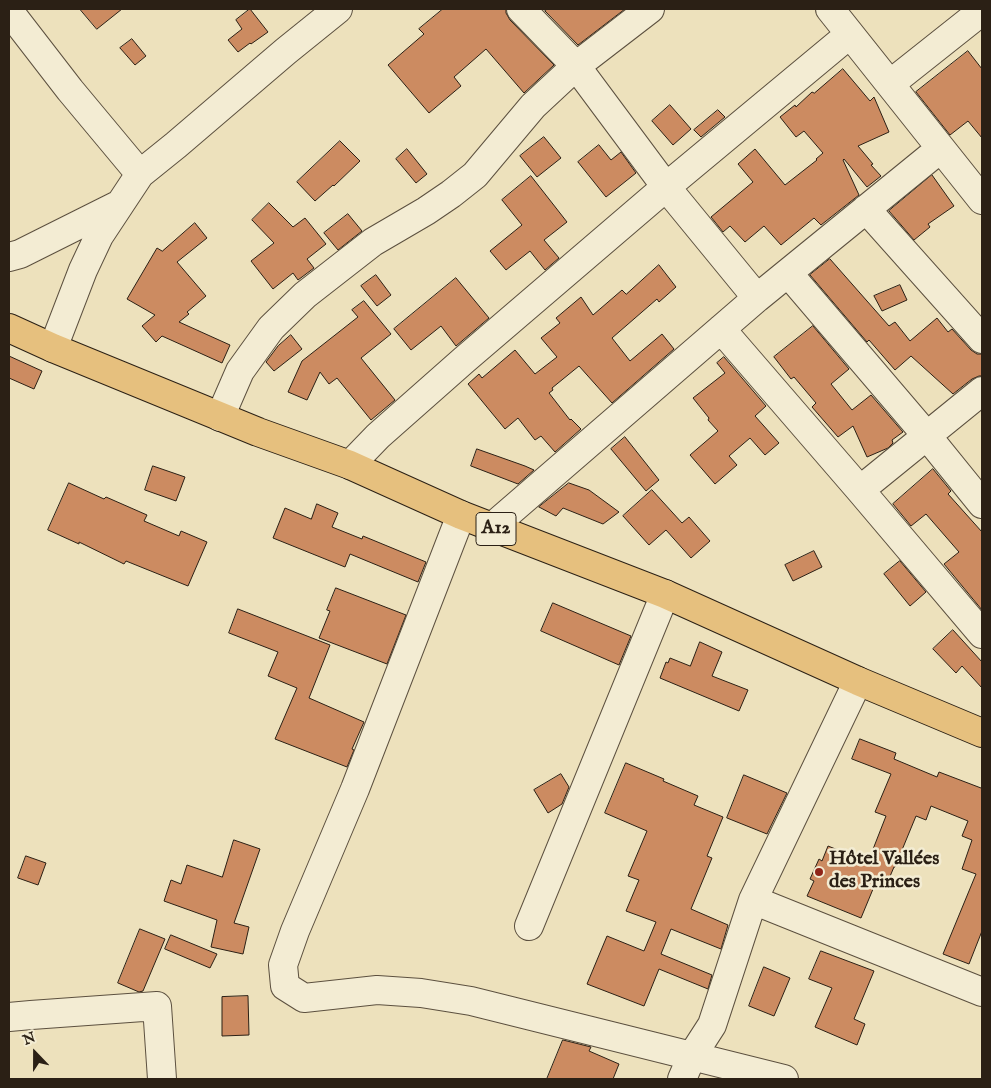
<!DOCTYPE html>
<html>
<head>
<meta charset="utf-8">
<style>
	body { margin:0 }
	#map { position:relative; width:991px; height:1088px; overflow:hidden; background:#ede1bc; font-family:"IM FELL English",serif }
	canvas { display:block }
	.frame { position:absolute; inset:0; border:10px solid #2b2015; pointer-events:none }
	.north { position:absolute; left:10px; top:1028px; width:50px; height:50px; -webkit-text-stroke:4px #f3ecd3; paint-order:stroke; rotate:338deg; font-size:14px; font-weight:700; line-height:20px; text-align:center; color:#2b2015 }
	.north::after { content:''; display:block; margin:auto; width:18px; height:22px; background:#2b2015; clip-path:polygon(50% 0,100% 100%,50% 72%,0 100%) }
</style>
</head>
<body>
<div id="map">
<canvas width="991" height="1088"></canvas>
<div class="frame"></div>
<div class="north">N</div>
</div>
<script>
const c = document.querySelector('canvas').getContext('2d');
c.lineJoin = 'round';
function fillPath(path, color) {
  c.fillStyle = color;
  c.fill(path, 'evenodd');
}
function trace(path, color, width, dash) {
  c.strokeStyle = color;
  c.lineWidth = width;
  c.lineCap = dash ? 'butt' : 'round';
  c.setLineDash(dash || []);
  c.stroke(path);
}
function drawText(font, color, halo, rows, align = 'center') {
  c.font = font + ' "IM FELL English",serif';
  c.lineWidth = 5;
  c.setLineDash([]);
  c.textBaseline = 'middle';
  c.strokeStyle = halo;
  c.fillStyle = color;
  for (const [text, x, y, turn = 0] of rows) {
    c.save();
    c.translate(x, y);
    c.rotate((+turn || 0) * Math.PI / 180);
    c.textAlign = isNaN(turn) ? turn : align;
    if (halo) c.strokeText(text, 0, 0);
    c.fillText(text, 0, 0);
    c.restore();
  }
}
const building = new Path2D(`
	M 80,9 L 122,9 L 97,29 Z
	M 250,9 L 268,32 L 251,44 L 250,43 L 238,52 L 228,40 L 242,29 L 236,20 Z
	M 443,9 L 506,9 L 506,13 L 510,20 L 554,65 L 524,93 L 486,49 L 454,77 L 461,86 L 429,113 L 388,65 L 424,34 L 419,29 Z
	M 548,9 L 625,9 L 578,45 L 545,11 Z
	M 132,39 L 146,56 L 135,65 L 120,48 Z
	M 968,51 L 982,69 L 982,138 L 968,121 L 950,135 L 916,92 Z
	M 843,69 L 870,101 L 874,97 L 889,132 L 858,146 L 873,164 L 871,165 L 881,176 L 867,187 L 844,159 L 843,160 L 859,195 L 821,225 L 814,218 L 781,245 L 764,226 L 745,242 L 730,226 L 723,232 L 711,217 L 753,182 L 738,164 L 755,149 L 785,185 L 817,160 L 816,159 L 823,153 L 804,131 L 796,137 L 780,117 L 795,105 L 796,107 L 812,92 L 814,93 Z
	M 670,105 L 691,129 L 673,145 L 652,121 Z
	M 718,110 L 725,117 L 701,137 L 694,130 Z
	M 544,137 L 561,158 L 537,177 L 520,156 Z
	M 340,141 L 360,161 L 334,186 L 333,185 L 315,201 L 297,182 Z
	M 599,145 L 611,160 L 621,152 L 636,173 L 606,197 L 578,162 Z
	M 407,149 L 427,174 L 416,183 L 396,159 Z
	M 932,175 L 954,206 L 928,224 L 930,227 L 914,240 L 889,211 Z
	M 531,176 L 567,222 L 544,240 L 559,258 L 545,270 L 530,251 L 506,270 L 490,251 L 522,225 L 502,200 Z
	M 269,203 L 293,227 L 305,218 L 326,244 L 307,259 L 314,268 L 298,280 L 293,273 L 273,289 L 251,261 L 274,243 L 252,220 Z
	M 348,214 L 362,231 L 338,250 L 324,233 Z
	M 195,223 L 207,238 L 177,262 L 206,296 L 187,312 L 189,314 L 179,322 L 230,345 L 222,363 L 162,336 L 156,342 L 142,326 L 155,315 L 127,299 L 157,248 L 162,251 Z
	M 830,259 L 889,326 L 895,322 L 910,341 L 937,318 L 948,332 L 952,329 L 971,350 L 977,354 L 982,354 L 982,376 L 979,376 L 972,379 L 953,394 L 911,356 L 895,370 L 869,340 L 867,342 L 810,275 Z
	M 659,265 L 676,287 L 659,302 L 657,299 L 612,338 L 630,361 L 662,334 L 674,349 L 612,403 L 579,366 L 552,388 L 553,390 L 549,393 L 570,420 L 571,419 L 581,429 L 555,452 L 541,436 L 535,440 L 518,418 L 505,429 L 468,384 L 479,374 L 482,378 L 515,350 L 535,374 L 557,357 L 541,338 L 560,323 L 556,318 L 581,297 L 593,315 L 622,290 L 626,294 Z
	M 376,275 L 391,295 L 377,306 L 361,286 Z
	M 456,278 L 489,318 L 456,346 L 441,326 L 411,350 L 394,329 Z
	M 900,285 L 907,300 L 882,311 L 874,296 Z
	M 364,301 L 391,334 L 361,358 L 395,400 L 371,420 L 337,378 L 329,384 L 320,372 L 307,400 L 288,392 L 302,361 L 358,317 L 352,310 Z
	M 813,326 L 849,369 L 831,384 L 852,410 L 871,395 L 903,432 L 892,440 L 893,443 L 888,448 L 867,457 L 853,426 L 838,437 L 812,407 L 816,403 L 794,377 L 791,379 L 774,357 Z
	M 291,335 L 302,349 L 274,371 L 266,362 L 278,346 Z
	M 9,356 L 42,371 L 34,389 L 9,378 Z
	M 724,357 L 766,406 L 755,416 L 779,443 L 765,455 L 750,438 L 729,456 L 737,465 L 715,484 L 690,455 L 718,431 L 708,420 L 709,418 L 693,398 L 725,373 L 717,363 Z
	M 625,437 L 659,480 L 646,491 L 611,449 Z
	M 477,449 L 525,466 L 534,470 L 518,484 L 471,466 Z
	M 153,466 L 185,477 L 176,501 L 145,490 Z
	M 933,469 L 951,491 L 948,494 L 982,532 L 982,610 L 944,564 L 959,552 L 926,514 L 911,526 L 893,504 Z
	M 69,483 L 104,499 L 106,497 L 147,515 L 144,521 L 179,536 L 181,531 L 207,542 L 188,586 L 126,561 L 124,564 L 79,542 L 79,544 L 48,530 Z
	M 569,483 L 589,490 L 619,512 L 603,524 L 563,508 L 556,516 L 539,507 Z
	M 652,490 L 682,523 L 689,517 L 710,541 L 691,558 L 666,530 L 649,545 L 623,516 Z
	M 317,504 L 338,513 L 332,527 L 362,539 L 363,536 L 426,562 L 418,582 L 350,554 L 345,567 L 273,538 L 285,508 L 311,519 Z
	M 814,551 L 822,567 L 793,581 L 785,565 Z
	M 900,561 L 926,592 L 910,606 L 884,574 Z
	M 336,588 L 406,615 L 387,664 L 319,638 L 330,611 L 327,610 Z
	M 553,603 L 631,636 L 619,665 L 541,631 Z
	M 238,609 L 330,645 L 309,698 L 364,722 L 352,749 L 354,750 L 347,767 L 275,739 L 297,688 L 268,676 L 278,652 L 229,633 Z
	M 953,630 L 982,662 L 982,688 L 962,666 L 956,673 L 933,649 Z
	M 700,642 L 722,652 L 712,676 L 748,690 L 739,711 L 660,678 L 666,662 L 668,663 L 670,658 L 690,666 Z
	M 860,739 L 896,753 L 894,759 L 937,777 L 939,772 L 981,788 L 982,787 L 982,931 L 969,964 L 943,954 L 976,874 L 962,869 L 972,840 L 962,836 L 968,821 L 931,806 L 926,820 L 916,816 L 895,867 L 894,867 L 888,881 L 878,877 L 861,918 L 807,896 L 814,881 L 810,879 L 819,859 L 822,861 L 828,846 L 868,862 L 886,816 L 875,812 L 891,774 L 852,759 Z
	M 626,763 L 664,779 L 663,781 L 698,796 L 694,805 L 723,817 L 707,856 L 712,858 L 691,909 L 728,925 L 721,949 L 671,929 L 661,954 L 712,975 L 708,989 L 659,969 L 644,1006 L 587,984 L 607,936 L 644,951 L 656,922 L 626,911 L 639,880 L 628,876 L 647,831 L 605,813 Z
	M 561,774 L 569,787 L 562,804 L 548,813 L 534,790 Z
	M 744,775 L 787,793 L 767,834 L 727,818 Z
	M 234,840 L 260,849 L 234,923 L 249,927 L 243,954 L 211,947 L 217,920 L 164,901 L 171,880 L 181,884 L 187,865 L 222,877 Z
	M 26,856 L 46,863 L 38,885 L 18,878 Z
	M 140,929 L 165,939 L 143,991 L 139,992 L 118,983 Z
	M 171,935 L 217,954 L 210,968 L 165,949 Z
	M 821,951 L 874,971 L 854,1019 L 865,1024 L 857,1045 L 815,1027 L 832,988 L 809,979 Z
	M 764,967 L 790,978 L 774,1016 L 749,1006 Z
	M 248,996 L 249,1035 L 222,1036 L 222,997 Z
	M 563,1040 L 591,1047 L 589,1051 L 619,1064 L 613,1079 L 547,1079 Z`);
const minor = new Path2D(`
	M 521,9 L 576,66 L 666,187 L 757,298
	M 830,9 L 982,200
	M 9,11 L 70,90 L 140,174
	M 890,84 L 982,11
	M 866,209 L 982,339
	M 9,257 L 20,254 L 120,204
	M 788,273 L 927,436 L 982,504
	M 721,329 L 860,490 L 982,634
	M 53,348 L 83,270 L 99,236 L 140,174 L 176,145 L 286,51 L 338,9
	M 220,417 L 240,371 L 271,328 L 305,295 L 373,242 L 426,211 L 451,194 L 475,175 L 533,106 L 576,66 L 650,9
	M 350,465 L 378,436 L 464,360 L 666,187 L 850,34
	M 860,490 L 982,391
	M 461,515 L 355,789 L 295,931 L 283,965 L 285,986 L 304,998 L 377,990 L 421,993 L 471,1001 L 784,1079
	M 492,527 L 757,298 L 940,149
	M 753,900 L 982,992
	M 529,926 L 665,594
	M 9,1017 L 31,1015 L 157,1006 L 162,1079
	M 682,1079 L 692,1056 L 712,1025 L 753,900 L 858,681`);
const major = new Path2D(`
	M 9,328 L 53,348 L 258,432 L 350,465 L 461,515 L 665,594 L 858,681 L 982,733`);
const markers = [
	[819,872,5,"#8f2418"]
];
const shields = [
	[496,529,40]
];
const shieldNames = [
	["A12",496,529]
];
const poiNames = [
	["Hôtel Vallées",829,860],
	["des Princes",829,883]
];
fillPath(building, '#cc8b61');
trace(building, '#2b2015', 1);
trace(minor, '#5c503f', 30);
trace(major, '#2b2015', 30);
trace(minor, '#f3ecd3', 28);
trace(major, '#e6c07e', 28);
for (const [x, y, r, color] of markers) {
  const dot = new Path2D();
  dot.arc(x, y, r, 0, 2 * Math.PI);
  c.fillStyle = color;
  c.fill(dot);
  trace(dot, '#f3ecd3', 2);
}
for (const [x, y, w] of shields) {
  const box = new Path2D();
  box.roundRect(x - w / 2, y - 16.5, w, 33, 4);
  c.fillStyle = '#f3ecd3';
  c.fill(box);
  trace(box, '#2b2015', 1);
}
drawText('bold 19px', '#2b2015', null, shieldNames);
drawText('bold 20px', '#2b2015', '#f3ecd3', poiNames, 'left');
</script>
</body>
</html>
